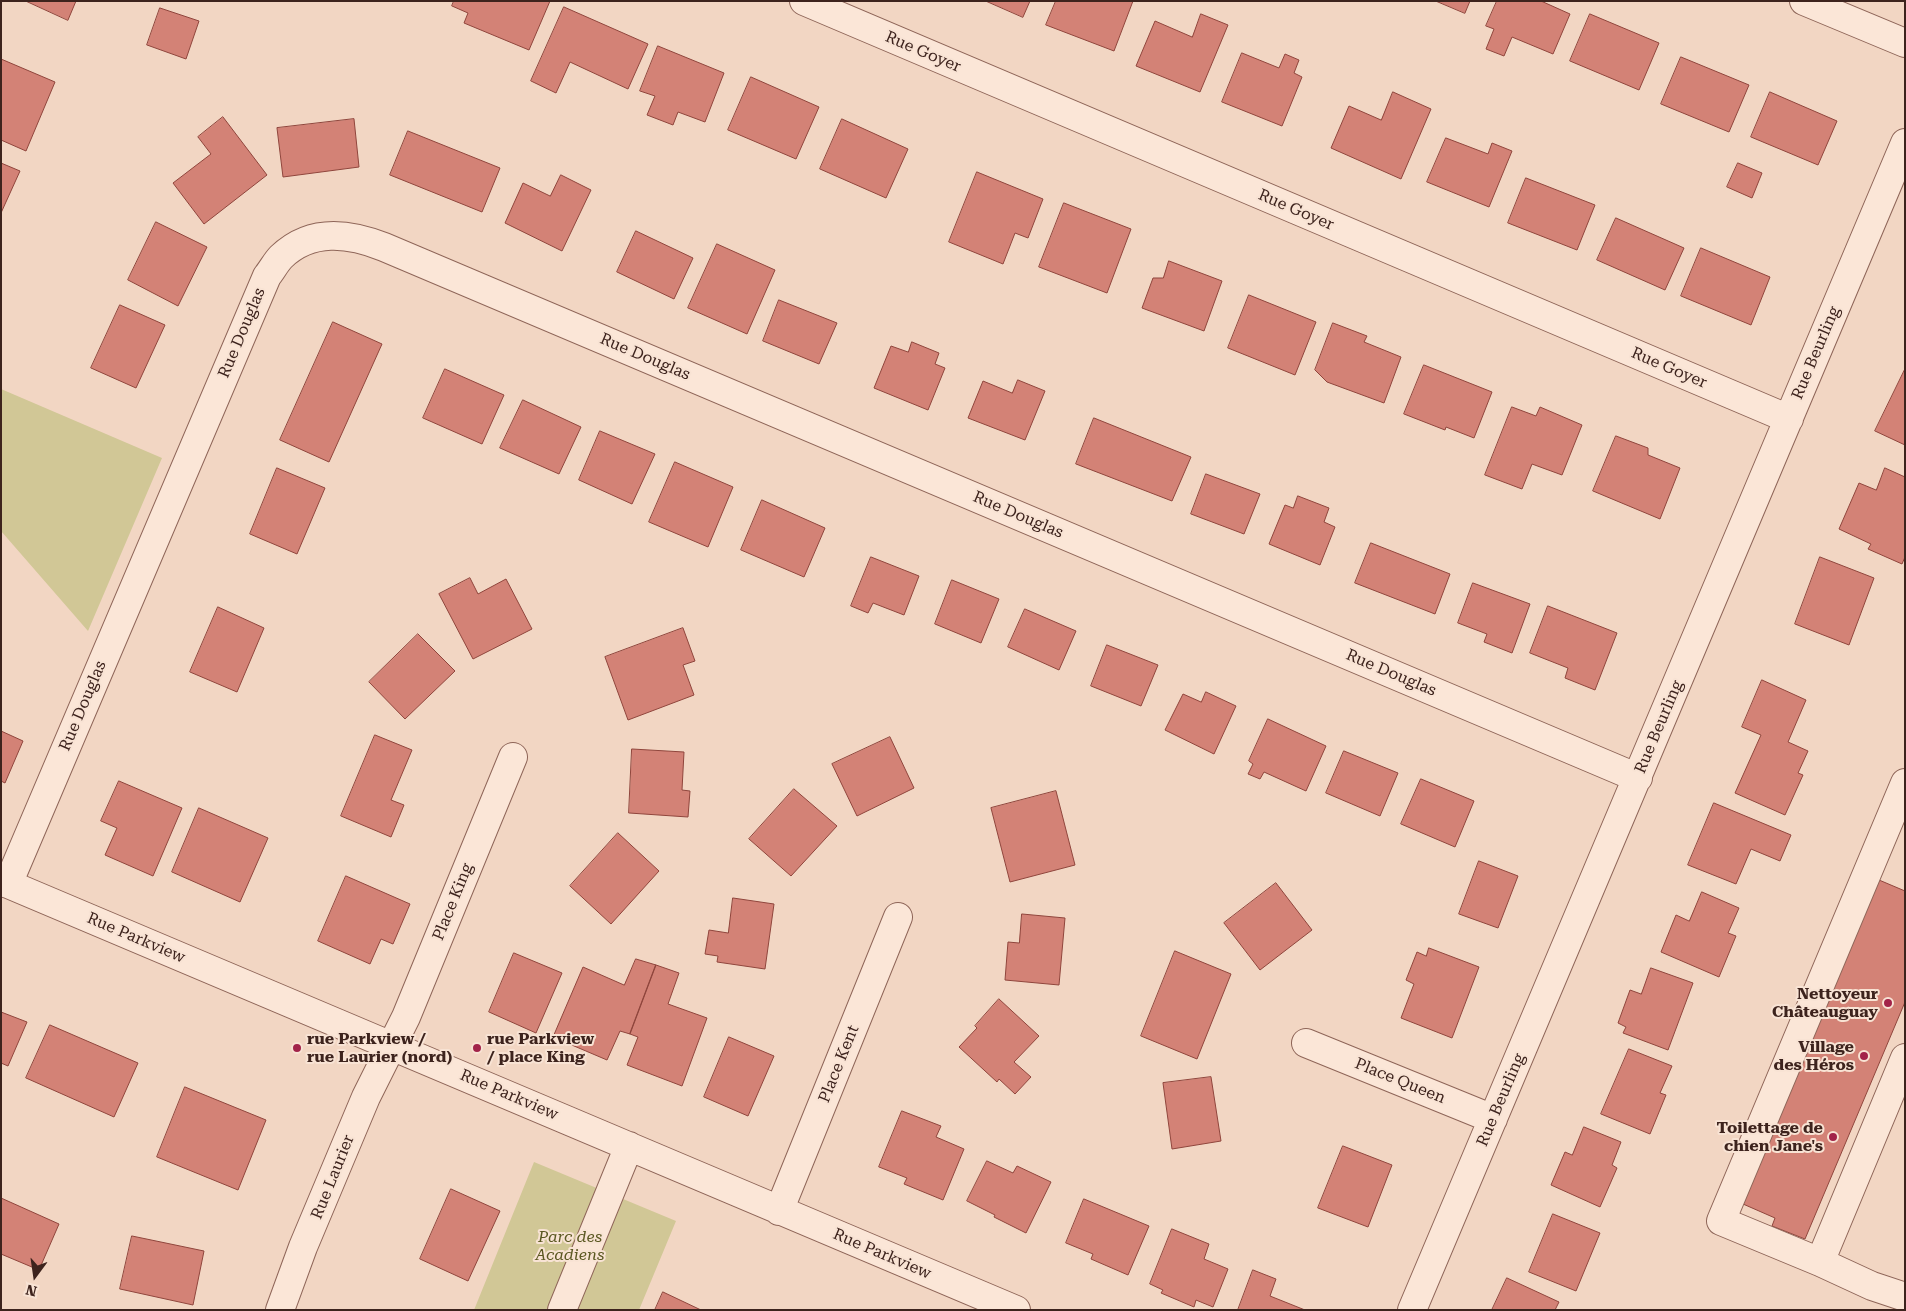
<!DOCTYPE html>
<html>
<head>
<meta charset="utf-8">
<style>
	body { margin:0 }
	#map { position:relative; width:1906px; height:1311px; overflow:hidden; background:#f2d6c3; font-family:"Roboto Serif",serif }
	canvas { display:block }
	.frame { position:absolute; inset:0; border:2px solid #3d231d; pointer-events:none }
	.north { position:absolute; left:10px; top:1251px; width:50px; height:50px; -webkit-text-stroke:4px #f8e3d4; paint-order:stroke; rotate:194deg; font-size:14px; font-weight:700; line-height:20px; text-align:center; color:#3d231d }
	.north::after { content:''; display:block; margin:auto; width:18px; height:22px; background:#3d231d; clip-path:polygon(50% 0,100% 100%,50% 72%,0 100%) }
</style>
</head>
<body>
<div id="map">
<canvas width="1906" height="1311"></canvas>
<div class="frame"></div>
<div class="north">N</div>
</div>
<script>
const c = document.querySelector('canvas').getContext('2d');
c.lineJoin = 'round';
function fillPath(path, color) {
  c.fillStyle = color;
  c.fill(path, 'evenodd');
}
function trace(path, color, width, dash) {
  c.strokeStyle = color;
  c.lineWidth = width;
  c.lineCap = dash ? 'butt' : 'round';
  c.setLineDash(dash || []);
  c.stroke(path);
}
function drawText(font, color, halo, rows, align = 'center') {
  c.font = font + ' "Roboto Serif",serif';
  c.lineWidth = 4;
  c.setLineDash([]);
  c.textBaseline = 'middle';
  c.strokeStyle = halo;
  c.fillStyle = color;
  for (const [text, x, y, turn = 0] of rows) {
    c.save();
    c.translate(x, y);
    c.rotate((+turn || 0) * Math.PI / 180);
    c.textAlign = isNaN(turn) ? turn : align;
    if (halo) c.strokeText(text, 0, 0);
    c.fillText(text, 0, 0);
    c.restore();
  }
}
const green = new Path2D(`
	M 1,389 L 162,458 L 88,631 L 1,531 Z
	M 534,1162 L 676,1221 L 639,1310 L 474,1310 Z`);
const building = new Path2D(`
	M 26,1 L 76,1 L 68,20 Z
	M 454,1 L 550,1 L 529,50 L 464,23 L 468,13 L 452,6 Z
	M 986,1 L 1030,1 L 1023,17 Z
	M 1056,1 L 1133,1 L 1114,51 L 1046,25 Z
	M 1436,1 L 1470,1 L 1465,13 Z
	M 1497,1 L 1541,1 L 1570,14 L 1553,54 L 1512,37 L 1504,56 L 1486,49 L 1494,29 L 1486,26 Z
	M 564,7 L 648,44 L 628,89 L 570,62 L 556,93 L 531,81 Z
	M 160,8 L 199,21 L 186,59 L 147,45 Z
	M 1201,14 L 1228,25 L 1200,92 L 1136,66 L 1155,21 L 1192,37 Z
	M 1590,14 L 1659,43 L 1639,90 L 1570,61 Z
	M 658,46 L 724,73 L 705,122 L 678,112 L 673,125 L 647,115 L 655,96 L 640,91 Z
	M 1242,53 L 1279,68 L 1285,54 L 1299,60 L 1294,73 L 1302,77 L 1282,126 L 1222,102 Z
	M 1681,57 L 1749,85 L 1729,132 L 1661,104 Z
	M 1,59 L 55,82 L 26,151 L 1,140 Z
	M 751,77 L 819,107 L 796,159 L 728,130 Z
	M 1393,92 L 1431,109 L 1401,179 L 1331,148 L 1349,106 L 1381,120 Z
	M 1770,92 L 1837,121 L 1818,165 L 1751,137 Z
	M 223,117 L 267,175 L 204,224 L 173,183 L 211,154 L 198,137 Z
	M 354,119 L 359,167 L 283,177 L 277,128 Z
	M 842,119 L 908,149 L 886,198 L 820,169 Z
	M 408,131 L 500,168 L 482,212 L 390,175 Z
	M 1446,138 L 1488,154 L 1492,143 L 1512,151 L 1489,207 L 1427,182 Z
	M 1,163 L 20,171 L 1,213 Z
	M 1738,163 L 1762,173 L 1752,198 L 1727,187 Z
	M 977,172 L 1043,199 L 1028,238 L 1015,233 L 1003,264 L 949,242 Z
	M 561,175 L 591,190 L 562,251 L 505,223 L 523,183 L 550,196 Z
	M 1526,178 L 1595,205 L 1577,250 L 1508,223 Z
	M 1064,203 L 1131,229 L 1107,293 L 1039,267 Z
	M 1616,218 L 1684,248 L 1665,290 L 1597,260 Z
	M 156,222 L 207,247 L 178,306 L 128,280 Z
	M 636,231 L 693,258 L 674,299 L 617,272 Z
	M 717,244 L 775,270 L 747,334 L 688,308 Z
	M 1701,248 L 1770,277 L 1751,325 L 1681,296 Z
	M 1169,261 L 1222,281 L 1204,331 L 1142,308 L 1153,278 L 1163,278 Z
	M 1249,295 L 1316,322 L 1295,375 L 1228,348 Z
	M 779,300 L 837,323 L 819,364 L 763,341 Z
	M 120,305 L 165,325 L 136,388 L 91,368 Z
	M 333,322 L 382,344 L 329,462 L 280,440 Z
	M 1333,323 L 1367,336 L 1364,342 L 1401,357 L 1384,403 L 1327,382 L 1315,370 Z
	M 912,342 L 939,353 L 935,364 L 945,368 L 928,410 L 874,388 L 891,346 L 908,352 Z
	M 1424,365 L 1492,392 L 1474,438 L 1446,427 L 1445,430 L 1404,414 Z
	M 445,369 L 504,395 L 482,444 L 423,418 Z
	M 1905,369 L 1905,445 L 1875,431 Z
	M 1018,380 L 1045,391 L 1025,440 L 968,418 L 983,381 L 1012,393 Z
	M 523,400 L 581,427 L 559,474 L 500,448 Z
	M 1512,407 L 1536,416 L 1540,407 L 1582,425 L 1562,475 L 1532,464 L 1522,489 L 1485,475 Z
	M 1094,418 L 1191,457 L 1172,501 L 1076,464 Z
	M 600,431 L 655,454 L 632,504 L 579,480 Z
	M 1616,436 L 1648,448 L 1648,455 L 1680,468 L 1660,519 L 1593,491 Z
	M 675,462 L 733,487 L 708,547 L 649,522 Z
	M 277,468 L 325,488 L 297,554 L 250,534 Z
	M 1885,468 L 1905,477 L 1905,557 L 1902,564 L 1868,549 L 1871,544 L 1839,529 L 1859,483 L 1876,490 Z
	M 1206,474 L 1260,494 L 1244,534 L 1191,514 Z
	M 1298,496 L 1329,508 L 1324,522 L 1335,527 L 1320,565 L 1269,544 L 1285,505 L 1293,508 Z
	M 762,500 L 825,528 L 804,577 L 741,550 Z
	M 1371,543 L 1450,574 L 1435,614 L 1355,583 Z
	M 871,557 L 919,576 L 904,615 L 873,603 L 868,613 L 851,606 Z
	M 1820,557 L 1874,578 L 1849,645 L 1795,624 Z
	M 470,578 L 478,594 L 506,579 L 532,629 L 473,659 L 439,594 Z
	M 952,580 L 999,599 L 981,643 L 935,624 Z
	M 1473,583 L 1530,604 L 1512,653 L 1484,642 L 1487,634 L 1458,623 Z
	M 1548,606 L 1617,633 L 1595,690 L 1565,678 L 1568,668 L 1530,653 Z
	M 218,607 L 264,628 L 237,692 L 190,672 Z
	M 1025,609 L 1076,631 L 1059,670 L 1008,647 Z
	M 683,628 L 695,661 L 683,665 L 694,695 L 628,720 L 605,657 Z
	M 418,634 L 455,671 L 405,719 L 369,682 Z
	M 1107,645 L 1158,665 L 1141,706 L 1091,686 Z
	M 1762,680 L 1806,700 L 1788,742 L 1808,751 L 1798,773 L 1803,775 L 1785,815 L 1735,793 L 1761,735 L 1742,727 Z
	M 1206,692 L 1236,706 L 1214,754 L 1165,730 L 1183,694 L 1201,702 Z
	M 1268,719 L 1326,746 L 1306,791 L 1264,772 L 1260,779 L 1248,774 L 1253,764 L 1249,761 Z
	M 1,731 L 23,741 L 5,783 L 1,781 Z
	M 375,735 L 412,750 L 391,800 L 404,805 L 391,837 L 341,816 Z
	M 890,737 L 914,788 L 857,816 L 832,764 Z
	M 632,749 L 684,752 L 682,790 L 690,791 L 688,817 L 629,813 Z
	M 1344,751 L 1398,773 L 1380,816 L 1326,793 Z
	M 1421,779 L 1474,801 L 1455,847 L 1401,824 Z
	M 119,781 L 182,808 L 153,876 L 105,855 L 117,828 L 101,821 Z
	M 794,789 L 837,826 L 791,876 L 749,839 Z
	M 1056,791 L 1075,865 L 1010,882 L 991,808 Z
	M 1714,803 L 1791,835 L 1780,861 L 1751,849 L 1736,884 L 1688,865 Z
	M 199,808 L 268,838 L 240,902 L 172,872 Z
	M 618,833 L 659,871 L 611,924 L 570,886 Z
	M 1479,861 L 1518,876 L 1498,928 L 1459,914 Z
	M 346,876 L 410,904 L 393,944 L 381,939 L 370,964 L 318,941 Z
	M 1879,880 L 1905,891 L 1905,1002 L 1805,1239 L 1772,1226 L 1775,1218 L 1743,1204 Z
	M 1276,883 L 1312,930 L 1260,970 L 1224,923 Z
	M 1702,892 L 1739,908 L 1728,933 L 1736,936 L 1719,977 L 1661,952 L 1676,915 L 1689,921 Z
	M 733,898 L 774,904 L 765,969 L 717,962 L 718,956 L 705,954 L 709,930 L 728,933 Z
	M 1022,914 L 1065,918 L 1059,985 L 1005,980 L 1008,942 L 1019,943 Z
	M 1429,948 L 1479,967 L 1452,1038 L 1401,1018 L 1414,984 L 1406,980 L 1417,952 L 1426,956 Z
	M 1175,951 L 1231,974 L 1197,1059 L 1141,1036 Z
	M 514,953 L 562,973 L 536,1033 L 489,1012 Z
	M 636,959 L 656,965 L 630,1034 L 620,1031 L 607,1060 L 553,1037 L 583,967 L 624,985 Z
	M 656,965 L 679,973 L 668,1004 L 707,1018 L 682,1086 L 627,1065 L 638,1037 L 630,1034 Z
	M 1651,968 L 1693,983 L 1668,1050 L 1623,1033 L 1626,1027 L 1618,1023 L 1630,990 L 1641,994 Z
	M 999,999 L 1039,1036 L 1014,1062 L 1031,1077 L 1015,1094 L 999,1079 L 997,1082 L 959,1047 L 977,1028 L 975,1026 Z
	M 1,1012 L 27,1022 L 8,1066 L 1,1063 Z
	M 50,1025 L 138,1063 L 114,1117 L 26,1078 Z
	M 729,1037 L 774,1056 L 748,1116 L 704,1097 Z
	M 1629,1049 L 1672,1066 L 1660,1093 L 1666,1095 L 1650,1134 L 1601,1114 Z
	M 1211,1077 L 1221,1141 L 1172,1149 L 1163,1083 Z
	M 185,1087 L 266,1120 L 238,1190 L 157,1157 Z
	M 902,1111 L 941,1126 L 936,1137 L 964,1149 L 943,1200 L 904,1184 L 907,1178 L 879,1167 Z
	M 1584,1127 L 1621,1142 L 1612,1165 L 1617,1168 L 1600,1207 L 1551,1185 L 1565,1152 L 1572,1155 Z
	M 1343,1146 L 1392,1165 L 1368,1227 L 1318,1208 Z
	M 987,1161 L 1013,1173 L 1017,1166 L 1051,1182 L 1026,1233 L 994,1217 L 995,1215 L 967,1201 Z
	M 451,1189 L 500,1211 L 468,1281 L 420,1259 Z
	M 1,1198 L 59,1224 L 39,1270 L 1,1254 Z
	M 1084,1199 L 1149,1226 L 1128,1275 L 1091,1259 L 1093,1254 L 1066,1243 Z
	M 1553,1214 L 1600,1233 L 1576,1291 L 1529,1272 Z
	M 1172,1229 L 1209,1244 L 1204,1259 L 1228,1269 L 1213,1307 L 1196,1300 L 1194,1307 L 1161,1293 L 1163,1290 L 1150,1284 Z
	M 132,1236 L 204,1251 L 193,1305 L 120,1289 Z
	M 1253,1270 L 1276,1279 L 1270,1296 L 1305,1310 L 1238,1310 Z
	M 1507,1278 L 1559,1302 L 1555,1310 L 1492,1310 Z
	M 663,1292 L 701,1310 L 655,1310 Z`);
const minor = new Path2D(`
	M 804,1 L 1789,419
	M 1804,1 L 1905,43
	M 1,881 L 1016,1310
	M 8,884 L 267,276 C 272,270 276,262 281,257 C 311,228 349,233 384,247 L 1638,778
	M 1306,1043 L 1493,1119
	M 1905,1058 L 1820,1262 L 1872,1286 L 1905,1297
	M 779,1211 L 898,917
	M 1820,1262 L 1721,1221 L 1905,783
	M 280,1310 L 303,1247 L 366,1097 L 406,1017 L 513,757
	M 562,1310 L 629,1146
	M 1412,1310 L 1905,143`);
const markers = [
	[1888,1003,5,"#a22349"],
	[297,1048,5,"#a22349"],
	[477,1048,5,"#a22349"],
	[1864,1056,5,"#a22349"],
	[1833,1137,5,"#a22349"]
];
const streetNames = [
	["Rue Goyer",923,52,23],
	["Rue Goyer",1296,210,23],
	["Rue Douglas",242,333,-67],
	["Rue Beurling",1816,353,-67],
	["Rue Douglas",645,357,23],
	["Rue Goyer",1669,368,23],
	["Rue Douglas",1018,515,23],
	["Rue Douglas",1391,673,23],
	["Rue Douglas",83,706,-67],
	["Rue Beurling",1659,727,-67],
	["Place King",453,902,-68],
	["Rue Parkview",136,938,23],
	["Place Kent",839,1064,-68],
	["Place Queen",1400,1081,22],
	["Rue Parkview",509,1095,23],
	["Rue Beurling",1501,1100,-67],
	["Rue Laurier",333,1177,-68],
	["Rue Parkview",882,1254,23]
];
const poiNames = [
	["Nettoyeur",1878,994],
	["Châteauguay",1878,1012],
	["rue Parkview /",307,1039,"left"],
	["rue Laurier (nord)",307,1057,"left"],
	["rue Parkview",487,1039,"left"],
	["/ place King",487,1057,"left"],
	["Village",1854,1047],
	["des Héros",1854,1065],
	["Toilettage de",1823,1128],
	["chien Jane's",1823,1146]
];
const parkNames = [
	["Parc des",570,1237],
	["Acadiens",570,1255]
];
fillPath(green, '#d1c796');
fillPath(building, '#d38276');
trace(building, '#8f453c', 1);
trace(minor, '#8e6558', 30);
trace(minor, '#fbe6d7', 28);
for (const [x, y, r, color] of markers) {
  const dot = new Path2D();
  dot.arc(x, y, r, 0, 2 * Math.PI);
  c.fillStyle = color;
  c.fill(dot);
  trace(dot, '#f8e3d4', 2);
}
drawText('16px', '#3d231d', '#f8e3d4', streetNames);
drawText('bold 16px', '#3d231d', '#f8e3d4', poiNames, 'right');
drawText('italic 16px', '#5b5822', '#f8e3d4', parkNames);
</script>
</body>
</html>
